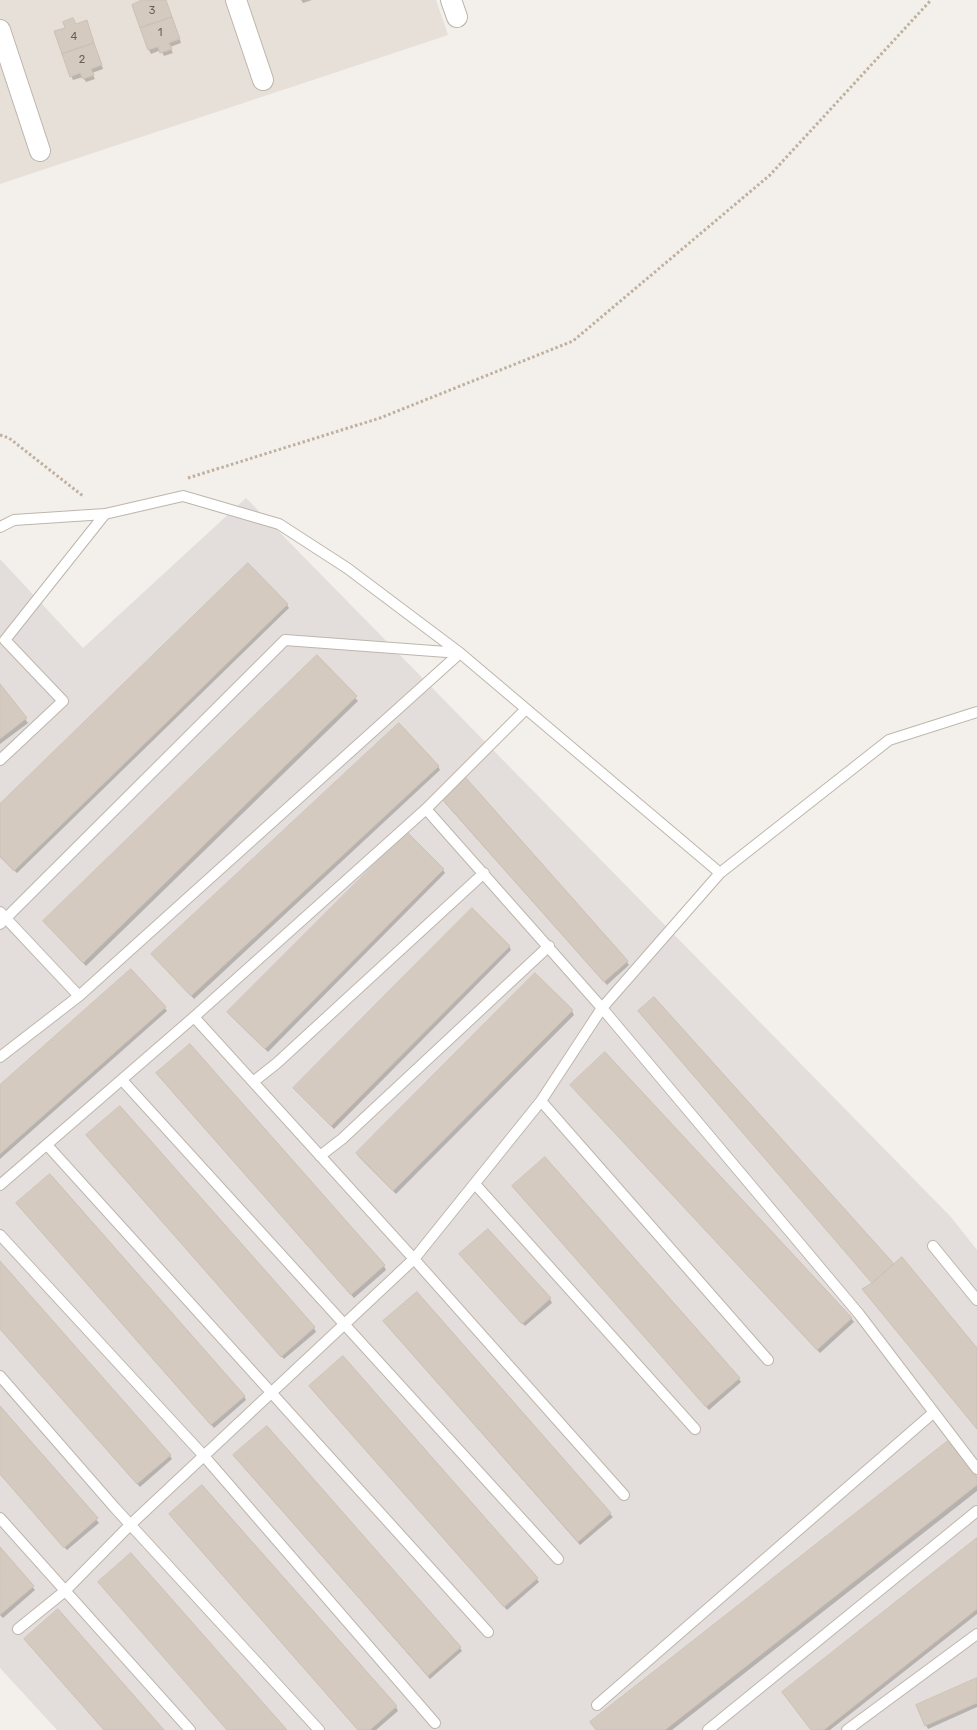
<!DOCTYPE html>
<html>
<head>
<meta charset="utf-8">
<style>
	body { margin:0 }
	canvas { display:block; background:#f3efea }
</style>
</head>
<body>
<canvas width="977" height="1730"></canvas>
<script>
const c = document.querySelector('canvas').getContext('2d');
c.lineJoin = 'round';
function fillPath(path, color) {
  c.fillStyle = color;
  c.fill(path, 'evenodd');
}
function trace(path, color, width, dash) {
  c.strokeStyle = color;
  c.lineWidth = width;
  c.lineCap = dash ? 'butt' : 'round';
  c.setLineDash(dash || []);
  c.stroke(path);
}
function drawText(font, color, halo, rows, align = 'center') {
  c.font = font + ' Rubik,sans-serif';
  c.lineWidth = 4;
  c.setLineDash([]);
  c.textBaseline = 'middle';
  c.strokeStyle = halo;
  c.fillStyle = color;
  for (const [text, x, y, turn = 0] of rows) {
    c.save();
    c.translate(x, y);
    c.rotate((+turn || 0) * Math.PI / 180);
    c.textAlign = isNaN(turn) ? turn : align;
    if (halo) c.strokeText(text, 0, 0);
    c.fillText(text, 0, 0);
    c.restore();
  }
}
const residential = new Path2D(`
	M 0,0 L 436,0 L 448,35 L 0,184 Z`);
const industrial = new Path2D(`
	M 246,498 L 951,1217 L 977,1250 L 977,1730 L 57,1730 L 0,1668 L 0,559 L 83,648 Z`);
const shadow = new Path2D(`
	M 143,0 L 166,0 L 181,43 L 170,47 L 173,53 L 164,56 L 161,50 L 151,54 L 149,50 L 134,6 Z
	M 301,0 L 312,0 L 303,3 Z
	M 76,25 L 88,25 L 103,69 L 92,73 L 95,79 L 86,82 L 83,77 L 73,80 L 71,76 L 66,29 Z
	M 287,605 L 289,608 L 17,873 L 0,857 L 0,805 Z
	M 317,657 L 358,701 L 86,966 L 45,921 Z
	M 0,686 L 28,723 L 0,744 Z
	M 438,766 L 440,770 L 194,999 L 155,957 Z
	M 466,780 L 627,962 L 629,965 L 607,985 L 445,803 Z
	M 443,870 L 445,873 L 268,1052 L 231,1016 Z
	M 509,946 L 511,950 L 334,1129 L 297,1092 L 295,1089 Z
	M 165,1008 L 167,1011 L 0,1159 L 0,1086 Z
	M 572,1011 L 574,1015 L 396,1194 L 359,1157 L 357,1153 Z
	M 160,1077 L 384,1266 L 386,1270 L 354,1298 Z
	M 574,1088 L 851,1318 L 854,1322 L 820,1353 Z
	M 90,1139 L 314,1328 L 316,1332 L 284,1359 Z
	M 513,1186 L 739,1379 L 741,1382 L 709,1410 Z
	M 20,1207 L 244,1396 L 246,1400 L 214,1428 Z
	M 463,1258 L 550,1299 L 552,1303 L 525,1326 Z
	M 0,1263 L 170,1456 L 172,1459 L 140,1487 L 0,1328 Z
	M 417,1294 L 610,1514 L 613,1517 L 580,1545 L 387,1325 L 385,1322 Z
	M 313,1390 L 537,1579 L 539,1582 L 507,1610 Z
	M 0,1408 L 99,1523 L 67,1550 L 0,1474 Z
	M 267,1427 L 460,1648 L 462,1651 L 430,1679 L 237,1459 Z
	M 977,1479 L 977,1491 L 672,1730 L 597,1730 Z
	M 170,1514 L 396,1707 L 398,1711 L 376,1730 L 359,1730 Z
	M 977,1540 L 977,1614 L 830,1730 L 812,1730 Z
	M 0,1549 L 35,1590 L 3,1618 L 0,1615 Z
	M 977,1680 L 977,1707 L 928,1729 L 926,1725 Z`);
const building = new Path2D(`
	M 142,0 L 166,0 L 172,17 L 140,28 L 132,5 Z
	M 172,17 L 180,39 L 169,43 L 172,49 L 167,51 L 160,53 L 158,47 L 148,50 L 140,28 Z
	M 73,18 L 76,24 L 87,20 L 94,43 L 62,54 L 54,31 L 65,28 L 63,22 Z
	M 94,43 L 102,65 L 91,69 L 94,75 L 89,77 L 83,79 L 80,73 L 70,77 L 62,54 Z
	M 248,563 L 288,604 L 14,871 L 0,856 L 0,804 Z
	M 317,655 L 357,696 L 83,963 L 43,921 Z
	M 0,684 L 27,718 L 0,739 Z
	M 399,723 L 439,766 L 191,996 L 151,954 Z
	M 466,778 L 628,961 L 604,982 L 442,799 Z
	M 407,832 L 444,869 L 265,1049 L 227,1012 Z
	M 472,908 L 510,946 L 331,1126 L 293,1088 Z
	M 131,969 L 166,1007 L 0,1154 L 0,1085 Z
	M 535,973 L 573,1010 L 393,1191 L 356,1153 Z
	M 654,997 L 894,1264 L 872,1283 L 638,1011 Z
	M 190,1044 L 385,1265 L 351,1295 L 156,1073 Z
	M 605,1052 L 852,1318 L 817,1350 L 570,1085 Z
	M 120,1106 L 315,1327 L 281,1357 L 86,1135 Z
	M 545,1157 L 740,1378 L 706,1407 L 512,1186 Z
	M 50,1174 L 245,1396 L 211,1425 L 16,1203 Z
	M 488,1229 L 551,1298 L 522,1324 L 459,1254 Z
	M 902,1257 L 977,1348 L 977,1429 L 862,1289 L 872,1283 Z
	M 0,1261 L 171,1455 L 137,1484 L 0,1329 Z
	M 417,1292 L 611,1513 L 578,1542 L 383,1321 Z
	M 343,1356 L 538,1578 L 504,1607 L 309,1386 Z
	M 0,1406 L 98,1518 L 64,1548 L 0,1474 Z
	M 267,1426 L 461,1647 L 428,1676 L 233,1455 Z
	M 948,1441 L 977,1477 L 977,1485 L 665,1730 L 596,1730 L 590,1722 Z
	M 202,1485 L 397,1706 L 370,1730 L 358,1730 L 169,1514 Z
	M 977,1538 L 977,1609 L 824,1730 L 811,1730 L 782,1692 Z
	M 0,1547 L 34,1586 L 0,1615 Z
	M 131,1553 L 287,1730 L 227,1730 L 98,1582 Z
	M 58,1609 L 164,1730 L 104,1730 L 24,1639 Z
	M 977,1678 L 977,1703 L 925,1726 L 916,1705 Z`);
const path = new Path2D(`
	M 0,435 L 9,438 L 83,496
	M 188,478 L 380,418 L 573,341 L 770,175 L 931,0`);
const service = new Path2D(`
	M 0,527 L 14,520 L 105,514 L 183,496 L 279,524 L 347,568 L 460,653 L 720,873
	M 0,760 L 63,701 L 5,640 L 105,514
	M 426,809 L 602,1008 L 859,1314 L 977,1469
	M 0,912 L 79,996
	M 0,924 L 285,640 L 460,653
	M 194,1017 L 414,1259 L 624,1495
	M 0,1057 L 79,996 L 460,653
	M 122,1080 L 558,1559
	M 253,1082 L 277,1063 L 484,873
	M 541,1101 L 768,1360
	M 47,1145 L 488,1632
	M 320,1156 L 342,1139 L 549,946
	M 475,1184 L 695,1429
	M 0,1185 L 194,1017 L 426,809 L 526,709
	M 0,1235 L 204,1456 L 435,1723
	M 933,1246 L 977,1300
	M 0,1376 L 115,1508 L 319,1730
	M 0,1518 L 190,1730
	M 18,1629 L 65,1591 L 130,1525 L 414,1259 L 541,1101 L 602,1008 L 720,873 L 889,740 L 977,712
	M 597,1705 L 933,1413
	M 708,1730 L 977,1511
	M 847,1730 L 977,1634`);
const minor = new Path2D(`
	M 236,0 L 263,80
	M 451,0 L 457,17
	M 0,30 L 40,151`);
const numberNames = [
	["3",152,11],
	["1",160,33],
	["4",74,37],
	["2",82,60]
];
fillPath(residential, '#e7e0d8');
fillPath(industrial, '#e3dedb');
fillPath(shadow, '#0003');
fillPath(building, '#d4cac0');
trace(building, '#cec1b4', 1);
trace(service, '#beb6ad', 12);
trace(minor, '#beb6ad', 22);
trace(path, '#bfb09f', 3, [2.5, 2.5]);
trace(service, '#fff', 10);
trace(minor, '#fff', 20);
drawText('11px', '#6a625a', null, numberNames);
</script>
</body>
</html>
